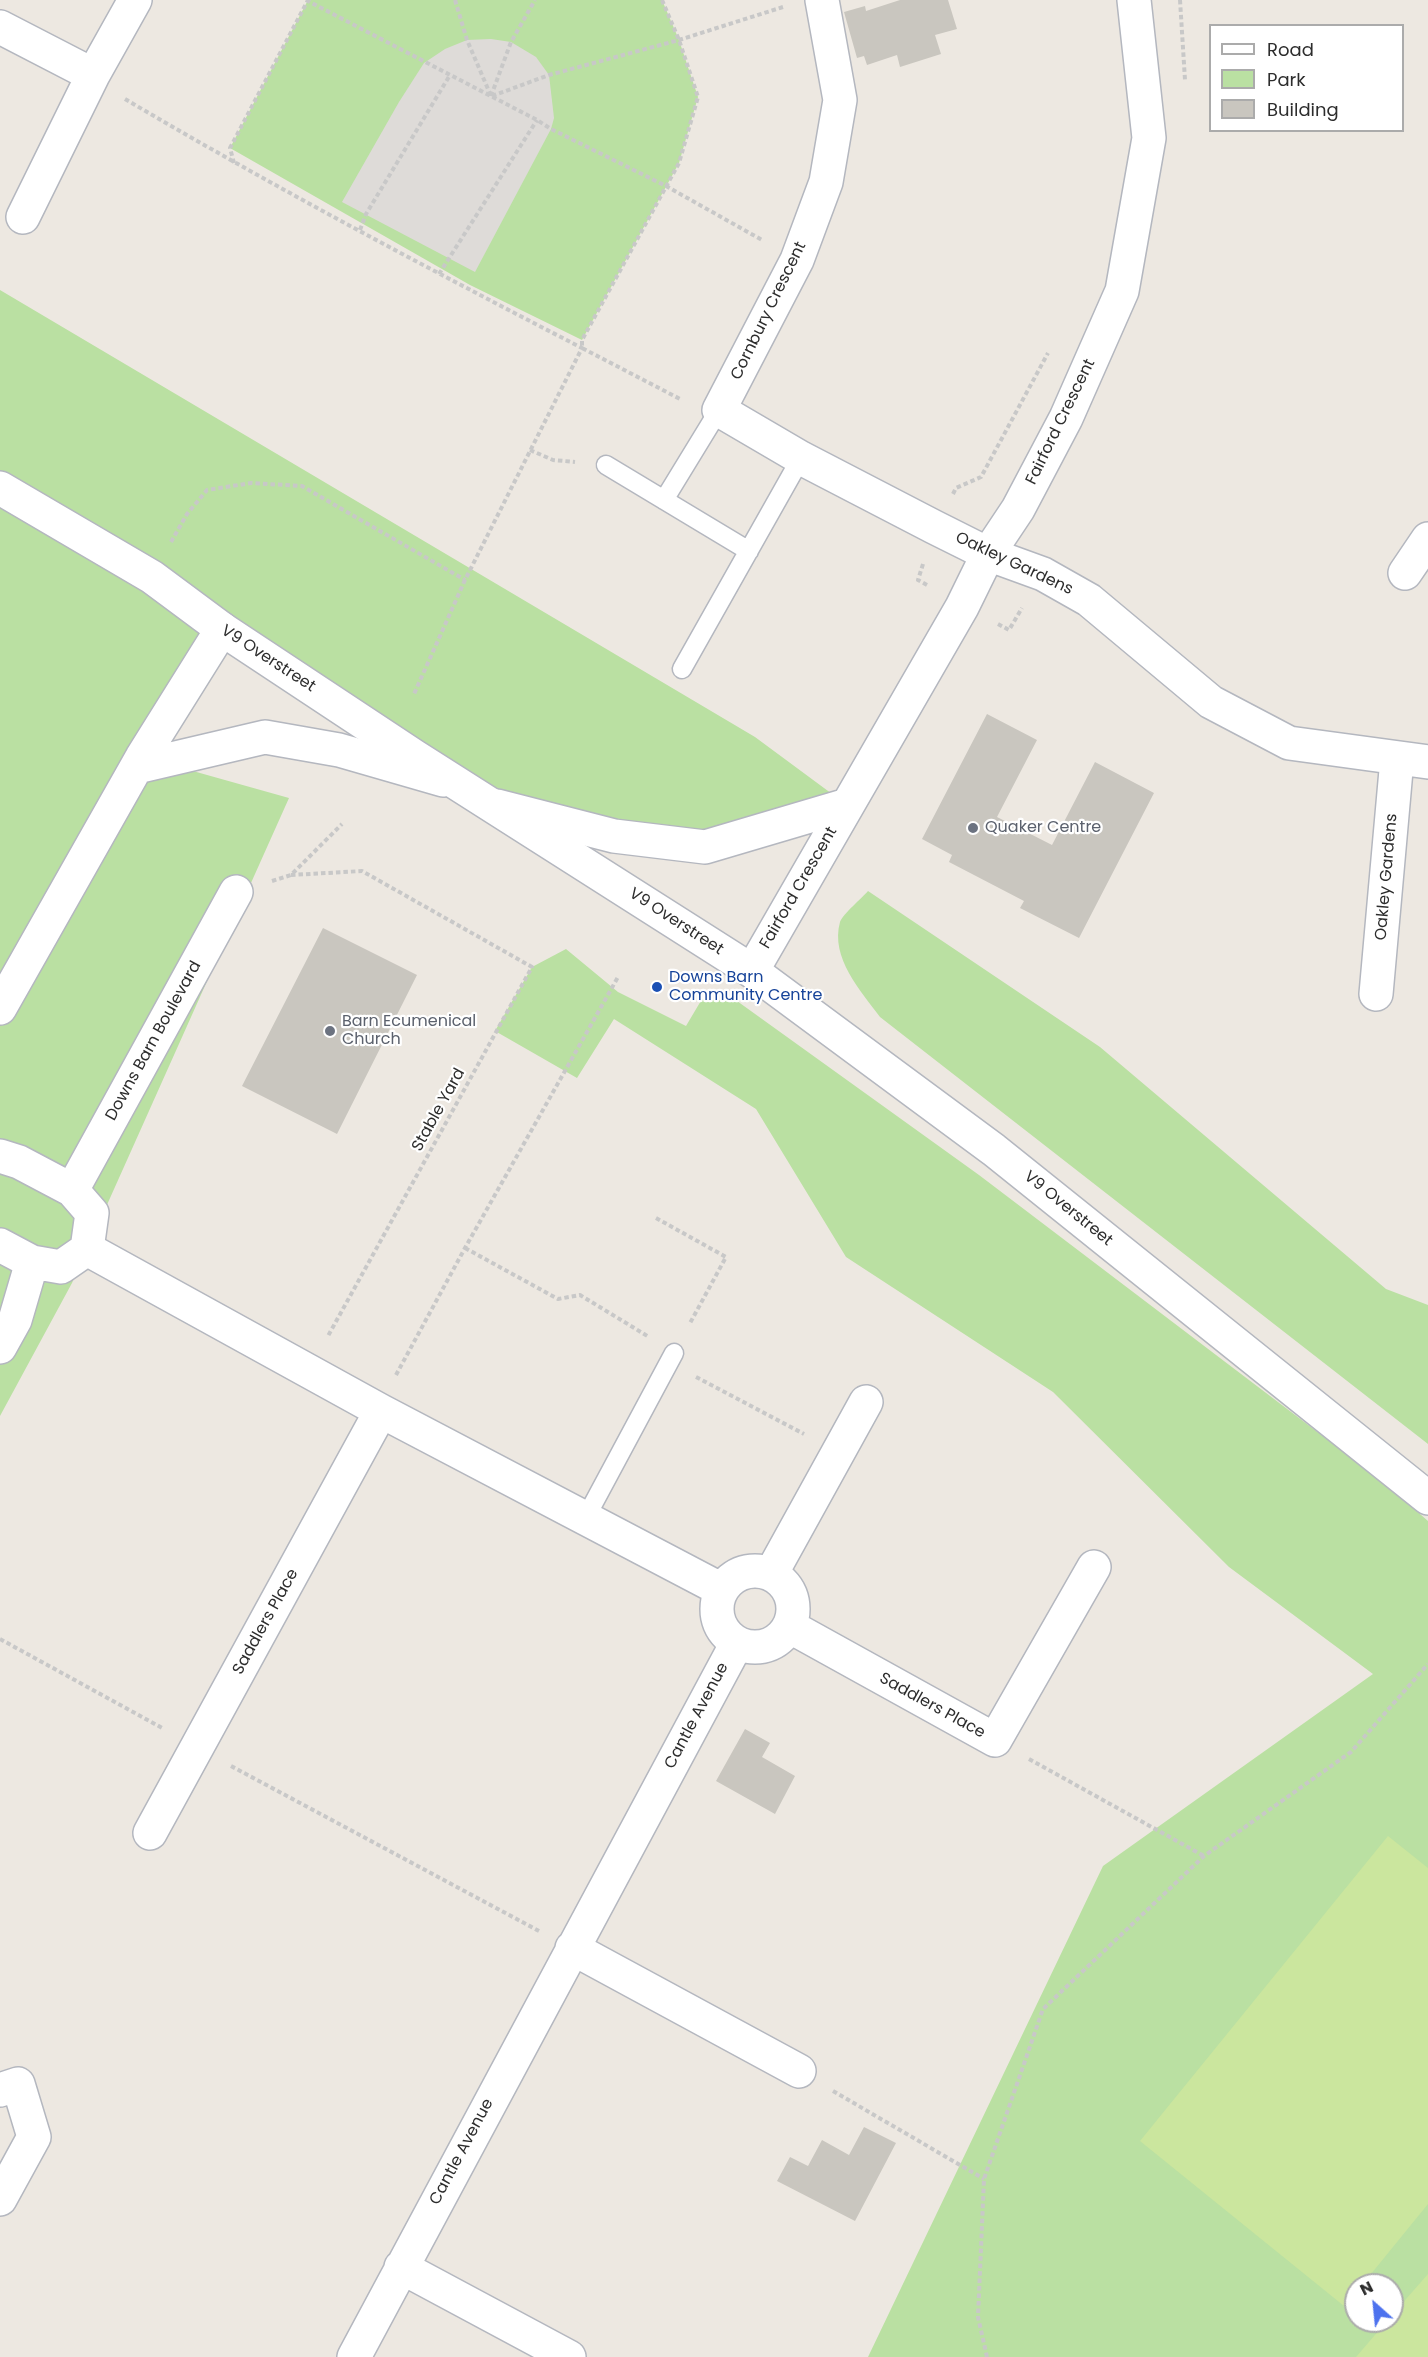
<!DOCTYPE html>
<html>
<head>
<meta charset="utf-8">
<style>
	body { margin:0 }
	#map { position:relative; width:1428px; height:2357px; overflow:hidden; background:#ede8e1; font-family:Poppins,sans-serif }
	canvas { display:block }
	.legend { position:absolute; left:1209px; top:24px; width:195px; height:108px; box-sizing:border-box; background:#fff; border:2px solid #ababab; margin:0; padding:8px 10px; list-style:none; font-size:18px; color:#2d2d2d }
	.legend li { display:flex; align-items:center; gap:12px; height:30px }
	.legend b { width:30px; border:2px solid #ababab }
	.north { position:absolute; left:1344px; top:2273px; width:60px; height:60px; box-sizing:border-box; background:#fff; border:2px solid #ababab; border-radius:50%; rotate:333deg; font-size:16px; font-weight:700; line-height:24px; text-align:center; color:#2d2d2d }
	.north::after { content:''; display:block; margin:auto; width:21px; height:27px; background:#4d72ee; clip-path:polygon(50% 0,100% 100%,50% 72%,0 100%) }
</style>
</head>
<body>
<div id="map">
<canvas width="1428" height="2357"></canvas>
<ul class="legend">
<li><b style="height:8px;background:#fff"></b>Road</li>
<li><b style="height:16px;background:#bae0a2"></b>Park</li>
<li><b style="height:16px;background:#c9c6bf"></b>Building</li>
</ul>
<div class="north">N</div>
</div>
<script>
const c = document.querySelector('canvas').getContext('2d');
c.lineJoin = 'round';
function fillPath(path, color) {
  c.fillStyle = color;
  c.fill(path, 'evenodd');
}
function trace(path, color, width, dash) {
  c.strokeStyle = color;
  c.lineWidth = width;
  c.lineCap = dash ? 'butt' : 'round';
  c.setLineDash(dash || []);
  c.stroke(path);
}
function drawText(font, color, halo, rows, align = 'center') {
  c.font = font + ' Poppins,sans-serif';
  c.lineWidth = 4.5;
  c.setLineDash([]);
  c.textBaseline = 'middle';
  c.strokeStyle = halo;
  c.fillStyle = color;
  for (const [text, x, y, turn = 0] of rows) {
    c.save();
    c.translate(x, y);
    c.rotate((+turn || 0) * Math.PI / 180);
    c.textAlign = isNaN(turn) ? turn : align;
    if (halo) c.strokeText(text, 0, 0);
    c.fillText(text, 0, 0);
    c.restore();
  }
}
const green = new Path2D(`
	M 308,0 L 662,0 L 679,40 L 698,97 L 679,163 L 582,340 L 470,285 L 230,148 Z
	M 0,290 L 755,737 L 847,805 L 705,847 L 493,805 L 222,629 L 143,757 L 289,798 L 72,1283 L 0,1416 Z
	M 868,891 L 1100,1047 L 1386,1289 L 1428,1305 L 1428,1444 L 880,1017 C 861,991 830,958 840,922 C 843,914 862,898 868,891 Z
	M 566,949 L 618,992 L 686,1026 L 702,999 L 737,1001 L 979,1175 L 1382,1481 L 1428,1521 L 1428,2357 L 868,2357 L 1103,1866 L 1373,1674 L 1229,1567 L 1053,1392 L 846,1257 L 756,1109 L 614,1019 L 577,1078 L 495,1031 L 532,967 ZM 1356,2285 L 1392,2285 L 1392,2321 L 1356,2321 Z`);
const pitch = new Path2D(`
	M 1388,1836 L 1428,1868 L 1428,2204 L 1362,2285 L 1356,2285 L 1356,2292 L 1344,2306 L 1140,2141 Z
	M 1428,2274 L 1428,2357 L 1356,2357 L 1387,2321 L 1392,2321 L 1392,2315 Z`);
const plaza = new Path2D(`
	M 491,39 L 511,42 L 536,57 L 549,75 L 554,118 L 551,129 L 475,272 L 342,202 L 399,102 L 424,63 L 445,49 L 467,40 Z`);
const building = new Path2D(`
	M 900,0 L 948,0 L 957,29 L 935,35 L 941,54 L 900,67 L 897,55 L 867,65 L 864,56 L 857,58 L 844,12 L 865,6 L 866,11 Z
	M 987,714 L 1037,740 L 997,817 L 1052,845 L 1095,762 L 1154,793 L 1079,938 L 1020,908 L 1024,901 L 949,862 L 952,855 L 922,839 Z
	M 323,928 L 417,975 L 337,1134 L 242,1086 Z
	M 745,1729 L 770,1743 L 762,1757 L 795,1776 L 775,1814 L 716,1781 Z
	M 864,2127 L 896,2143 L 855,2221 L 777,2181 L 790,2157 L 808,2166 L 822,2140 L 849,2155 Z`);
const path = new Path2D(`
	M 306,0 L 537,120 L 551,129 L 666,186 L 762,240
	M 455,0 L 467,40 L 491,96
	M 662,0 L 679,40 L 698,97 L 679,163 L 582,340 L 582,348 L 682,400
	M 1180,0 L 1185,80
	M 491,96 L 511,42 L 535,0
	M 492,96 L 549,75 L 679,40 L 783,7
	M 125,99 C 274,187 427,268 582,348 L 465,580 L 414,694
	M 234,163 L 230,148 L 308,0
	M 360,230 L 366,214 L 450,75
	M 439,274 L 537,120
	M 530,450 L 553,460 L 575,462
	M 953,494 L 956,488 L 981,477 L 1048,353
	M 171,542 L 187,514 L 207,490 L 251,483 L 302,486 L 465,580
	M 923,564 L 918,580 L 929,586
	M 998,624 L 1009,630 L 1022,608
	M 291,875 L 362,871 L 532,967 L 328,1336
	M 272,881 L 291,875 L 342,824
	M 656,1218 L 726,1257 L 689,1325
	M 465,1248 L 558,1299 L 580,1295 L 649,1337
	M 396,1375 L 465,1248 L 618,977
	M 696,1377 L 804,1434
	M 0,1639 L 164,1729
	M 1029,1759 L 1204,1856
	M 231,1766 L 539,1931
	M 833,2091 L 984,2179
	M 987,2357 L 978,2317 L 984,2179 L 1043,2009 L 1204,1856 L 1351,1752 L 1428,1664`);
const service = new Path2D(`
	M 606,465 L 749,551
	M 664,500 L 719,410
	M 682,669 L 801,458
	M 585,1519 L 674,1353`);
const minor = new Path2D(`
	M 822,0 L 840,100 L 826,182 L 797,260 L 719,410 L 801,458 L 934,527 L 988,554 L 1043,574 L 1089,600 L 1211,702 L 1289,743 L 1428,762
	M 0,27 L 93,75
	M 23,217 L 93,75 L 135,0
	M 1405,573 L 1428,539
	M 137,767 L 265,737 L 339,750 L 443,780
	M 497,806 L 614,836 L 705,847 L 847,805
	M 752,971 L 962,607 L 988,554 L 1018,509 L 1066,418 L 1122,291 L 1149,138 L 1134,0
	M 1376,994 L 1397,759
	M 0,1008 L 142,757 L 222,629
	M 0,1156 L 19,1162 L 72,1190 L 92,1213 L 87,1249 L 61,1267 L 32,1262 L 0,1245
	M 72,1190 L 236,892
	M 87,1249 L 381,1411 L 722,1590
	M 0,1347 L 15,1320 L 32,1262
	M717 1609a38 38 0 1 1 76 0a38 38 0 1 1-76 0Z
	M 771,1574 L 866,1402
	M 789,1626 L 995,1740 L 1094,1567
	M 150,1833 L 381,1411
	M 572,1948 L 799,2071
	M 0,2090 L 18,2084 L 34,2137 L 0,2199
	M 401,2267 L 569,2357
	M 354,2357 L 737,1643`);
const tertiary = new Path2D(`
	M 0,488 L 152,577 L 222,629 L 414,756 L 752,971 L 994,1150 L 1428,1498`);
const markers = [
	[973,828,6,"#6b7280"],
	[657,987,6,"#1a4fb4"],
	[330,1031,6,"#6b7280"]
];
const streetNames = [
	["Cornbury Crescent",769,311,-64],
	["Fairford Crescent",1061,422,-64],
	["Oakley Gardens",1014,564,25],
	["V9 Overstreet",268,659,33],
	["Oakley Gardens",1387,877,-85],
	["Fairford Crescent",799,888,-60],
	["V9 Overstreet",676,922,33],
	["Downs Barn Boulevard",154,1041,-61],
	["Stable Yard",439,1110,-61],
	["V9 Overstreet",1068,1209,39],
	["Saddlers Place",266,1622,-61],
	["Saddlers Place",932,1706,29],
	["Cantle Avenue",697,1716,-62],
	["Cantle Avenue",462,2152,-62]
];
const worshipNames = [
	["Quaker Centre",985,828],
	["Barn Ecumenical",342,1022],
	["Church",342,1040]
];
const transitNames = [
	["Downs Barn",669,978],
	["Community Centre",669,996]
];
fillPath(green, '#bae0a2');
fillPath(pitch, '#cbe69e');
fillPath(plaza, '#dedbd8');
fillPath(building, '#c9c6bf');
trace(service, '#b4b7bf', 21);
trace(minor, '#b4b7bf', 36);
trace(tertiary, '#b4b7bf', 36);
trace(path, '#c8c8c8', 4, [4.5, 3]);
trace(service, '#fff', 18);
trace(minor, '#fff', 33);
trace(tertiary, '#fff', 33);
for (const [x, y, r, color] of markers) {
  const dot = new Path2D();
  dot.arc(x, y, r, 0, 2 * Math.PI);
  c.fillStyle = color;
  c.fill(dot);
  trace(dot, '#fff', 2);
}
drawText('16px', '#2d2d2d', '#fff', streetNames);
drawText('16px', '#5b616d', '#fff', worshipNames, 'left');
drawText('16px', '#164399', '#fff', transitNames, 'left');
</script>
</body>
</html>
